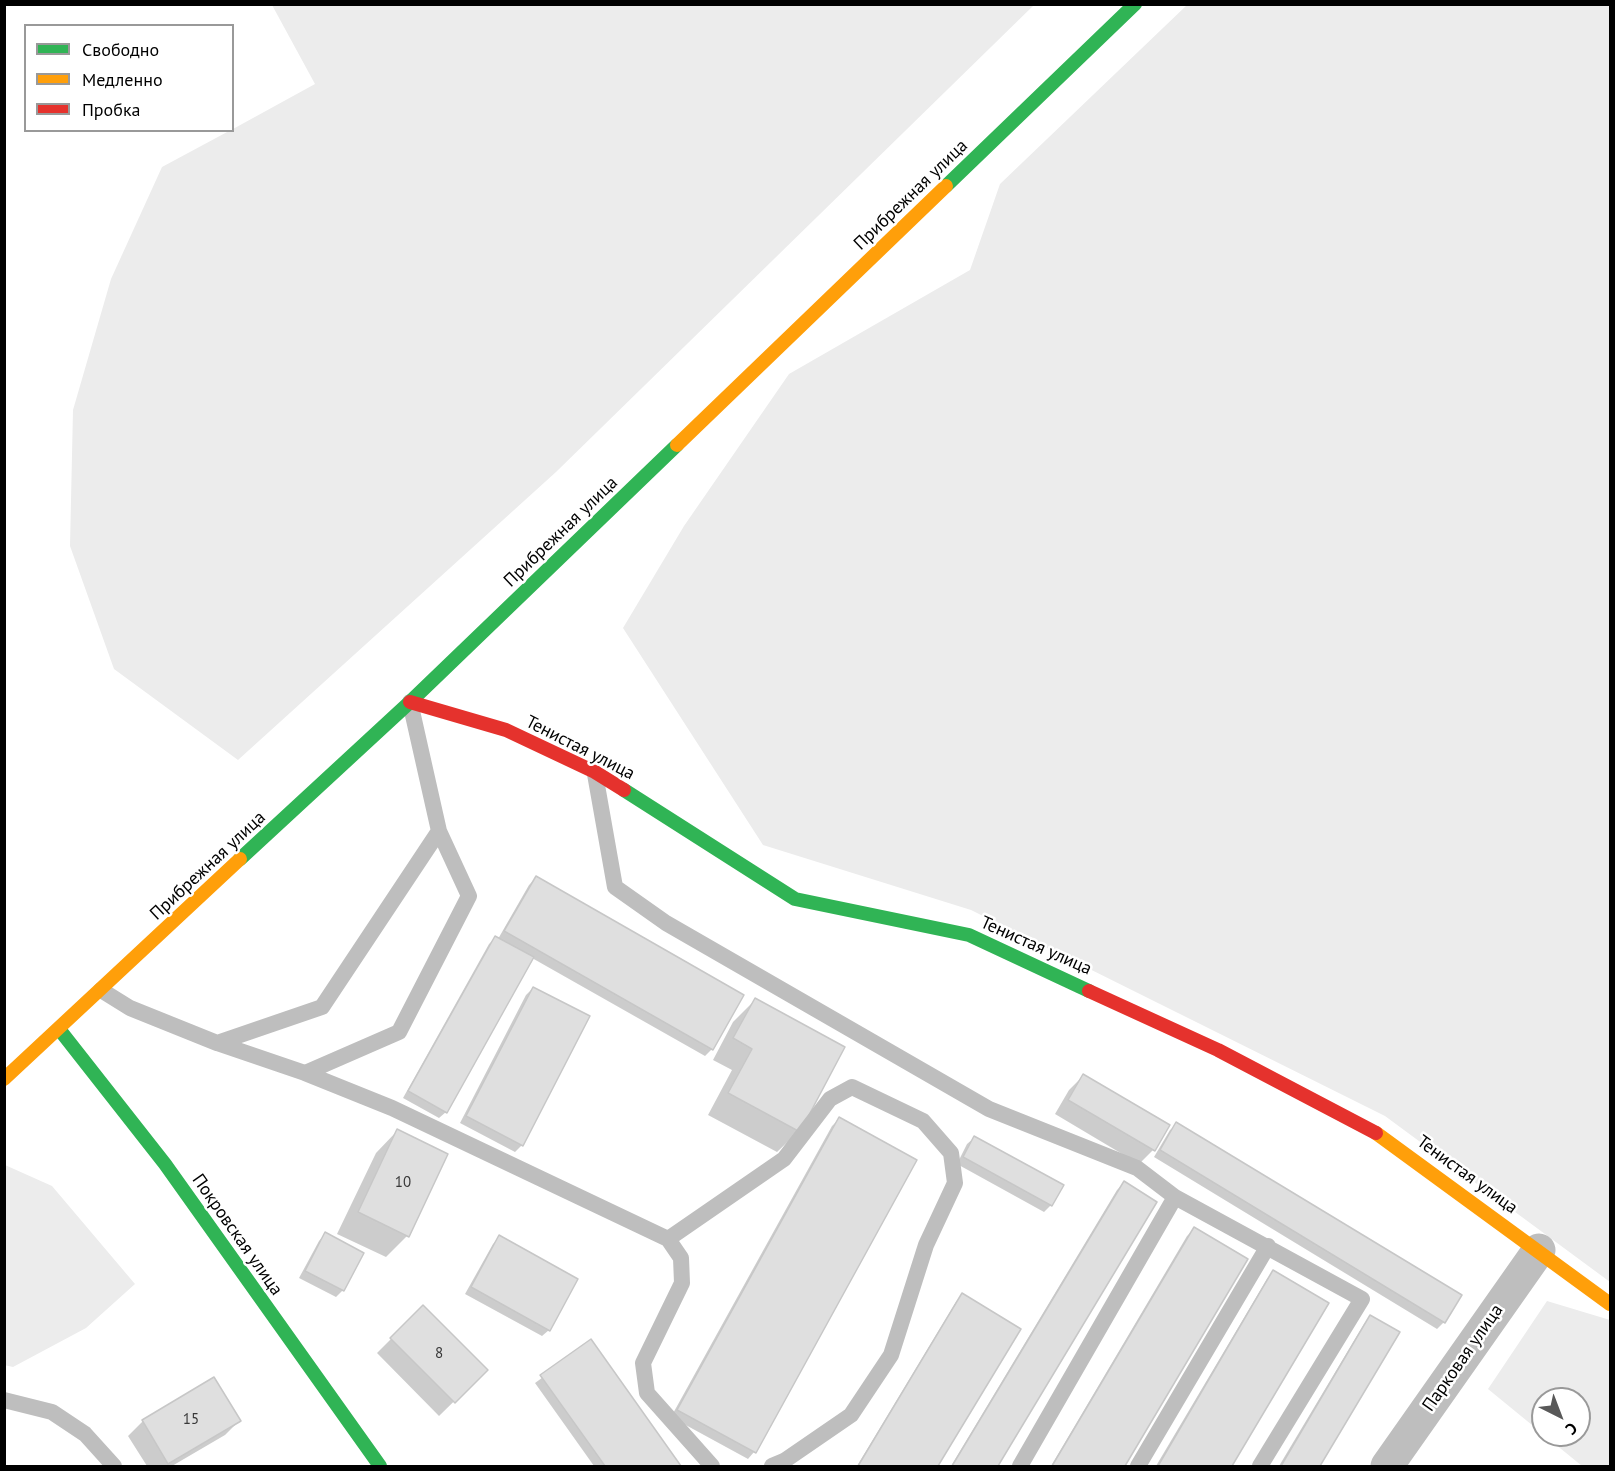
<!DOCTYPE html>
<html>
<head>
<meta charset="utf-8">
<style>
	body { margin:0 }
	#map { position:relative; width:1615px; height:1471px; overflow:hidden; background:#fff; font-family:"PT Sans",sans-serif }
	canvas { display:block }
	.frame { position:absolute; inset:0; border:6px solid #000; pointer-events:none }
	.legend { position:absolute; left:24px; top:24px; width:210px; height:108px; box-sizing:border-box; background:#fff; border:2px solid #999; margin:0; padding:8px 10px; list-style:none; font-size:18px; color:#000 }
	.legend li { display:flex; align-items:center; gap:12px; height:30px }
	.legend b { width:30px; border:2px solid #999 }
	.north { position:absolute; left:1531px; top:1387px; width:60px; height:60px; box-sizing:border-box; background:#fff; border:2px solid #999; border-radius:50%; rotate:138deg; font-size:16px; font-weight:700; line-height:24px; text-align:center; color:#000 }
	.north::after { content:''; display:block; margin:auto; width:21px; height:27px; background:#595959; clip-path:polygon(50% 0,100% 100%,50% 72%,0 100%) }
</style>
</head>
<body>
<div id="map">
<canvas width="1615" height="1471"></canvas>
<div class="frame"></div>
<ul class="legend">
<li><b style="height:8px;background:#30b455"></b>Свободно</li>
<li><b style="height:8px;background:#ff9f0a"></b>Медленно</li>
<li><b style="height:8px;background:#e5322d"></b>Пробка</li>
</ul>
<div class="north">С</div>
</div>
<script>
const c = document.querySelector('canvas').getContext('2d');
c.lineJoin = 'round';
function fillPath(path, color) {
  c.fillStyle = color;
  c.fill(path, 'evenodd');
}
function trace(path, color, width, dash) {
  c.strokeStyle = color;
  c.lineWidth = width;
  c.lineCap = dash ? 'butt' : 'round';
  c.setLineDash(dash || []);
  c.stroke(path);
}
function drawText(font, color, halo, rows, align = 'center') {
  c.font = font + ' "PT Sans",sans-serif';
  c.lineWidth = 5;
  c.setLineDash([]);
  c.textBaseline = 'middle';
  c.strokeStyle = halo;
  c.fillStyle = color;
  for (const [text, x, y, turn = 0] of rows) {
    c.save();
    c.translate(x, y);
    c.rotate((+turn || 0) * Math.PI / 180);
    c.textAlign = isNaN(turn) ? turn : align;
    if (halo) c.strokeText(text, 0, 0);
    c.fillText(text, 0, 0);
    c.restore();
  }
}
const green = new Path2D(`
	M 272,5 L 1034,5 L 556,472 L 238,760 L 114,669 L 70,546 L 73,410 L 111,279 L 162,167 L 229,131 L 232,130 L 233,129 L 315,84 Z
	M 1187,5 L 1610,5 L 1610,1282 L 1385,1116 L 971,910 L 763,845 L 623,628 L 684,526 L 789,374 L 970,270 L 1000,184 Z
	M 5,1165 L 52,1186 L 135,1284 L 86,1328 L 13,1367 L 4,1365 Z
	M 1547,1301 L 1610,1320 L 1610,1466 L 1582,1466 L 1544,1435 L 1579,1435 L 1579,1399 L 1543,1399 L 1543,1434 L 1488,1389 Z`);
const shadow = new Path2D(`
	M 536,878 L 712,1049 L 705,1056 L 532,958 L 446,1112 L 439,1118 L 403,1098 L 489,944 L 495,938 L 498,939 L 529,885 Z
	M 533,988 L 522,1145 L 515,1152 L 460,1123 L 526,995 Z
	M 755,1000 L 799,1131 L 777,1152 L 708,1115 L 732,1070 L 713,1060 L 733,1022 Z
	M 1083,1076 L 1153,1150 L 1139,1164 L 1055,1114 L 1069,1090 Z
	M 839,1119 L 915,1161 L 754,1452 L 748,1459 L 671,1417 L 832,1126 Z
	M 1177,1124 L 1460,1295 L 1444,1322 L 1437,1329 L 1154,1157 L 1170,1130 Z
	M 397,1131 L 407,1236 L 386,1257 L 337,1234 L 376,1153 Z
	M 974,1138 L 1051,1205 L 1044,1212 L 957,1164 L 967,1144 Z
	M 1124,1183 L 1155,1202 L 996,1466 L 951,1466 L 1117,1190 Z
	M 1194,1229 L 1246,1260 L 1124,1466 L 1051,1466 L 1187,1236 Z
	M 325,1234 L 362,1254 L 343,1290 L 336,1297 L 299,1278 L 319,1241 Z
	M 500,1237 L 549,1330 L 542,1336 L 465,1294 L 493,1244 Z
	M 1274,1272 L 1326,1303 L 1230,1466 L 1156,1466 L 1267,1279 Z
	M 962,1295 L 1019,1329 L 937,1466 L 857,1466 L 956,1302 Z
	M 423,1307 L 486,1370 L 439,1416 L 377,1353 Z
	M 1370,1317 L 1398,1333 L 1319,1466 L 1279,1466 L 1364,1324 Z
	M 591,1342 L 680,1466 L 594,1466 L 535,1383 Z
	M 214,1379 L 239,1421 L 225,1435 L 172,1466 L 147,1466 L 128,1436 L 143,1421 Z`);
const building = new Path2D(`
	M 536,876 L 744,995 L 713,1050 L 504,931 Z
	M 495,936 L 534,957 L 447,1113 L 408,1091 Z
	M 533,987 L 590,1016 L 523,1146 L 466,1116 Z
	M 755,998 L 845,1047 L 800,1132 L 728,1093 L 752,1049 L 733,1038 Z
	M 1083,1074 L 1170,1125 L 1155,1151 L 1068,1100 Z
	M 839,1117 L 917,1160 L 756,1453 L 677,1410 Z
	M 1176,1122 L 1462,1295 L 1445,1323 L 1160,1150 Z
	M 397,1129 L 448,1154 L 409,1237 L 358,1212 Z
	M 974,1136 L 1064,1185 L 1052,1206 L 963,1157 Z
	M 1124,1181 L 1157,1202 L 998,1466 L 952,1466 Z
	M 1194,1227 L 1248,1259 L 1125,1466 L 1052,1466 Z
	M 325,1232 L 364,1253 L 344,1291 L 305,1271 Z
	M 499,1235 L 578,1279 L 550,1331 L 471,1287 Z
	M 1273,1270 L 1329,1303 L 1232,1466 L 1158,1466 Z
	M 962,1293 L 1021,1329 L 938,1466 L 858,1466 Z
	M 423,1305 L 488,1370 L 455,1403 L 390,1338 Z
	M 1370,1315 L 1400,1332 L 1320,1466 L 1281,1466 Z
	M 591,1339 L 681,1466 L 605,1466 L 540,1375 Z
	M 214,1377 L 241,1421 L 168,1464 L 142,1420 Z`);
const lane = new Path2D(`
	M 410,702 L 439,831
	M 595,774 L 615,887 L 666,923 L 989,1109 L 1137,1168 L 1175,1197 L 1362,1299 L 1260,1466
	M 101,990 L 130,1008 L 217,1043 L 305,1073 L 392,1108 L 668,1239 L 681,1258 L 682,1283 L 643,1363 L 647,1393 L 712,1466
	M 217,1043 L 322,1007 L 439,831 L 469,896 L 399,1032 L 305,1073
	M 668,1239 L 784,1159 L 830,1099 L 852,1087 L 923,1121 L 951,1153 L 955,1183 L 926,1245 L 891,1355 L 851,1415 L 784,1461 L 772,1466
	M 4,1400 L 52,1412 L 85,1434 L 114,1466
	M 1020,1466 L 1175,1197
	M 1138,1466 L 1268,1246`);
const street = new Path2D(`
	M 1387,1466 L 1539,1250`);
const fast = new Path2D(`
	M 946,186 L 1135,4
	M 624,790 L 795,899 L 969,935 L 1089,991
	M 240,859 L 410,702 L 677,445
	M 59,1029 L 165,1164 L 380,1466`);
const slow = new Path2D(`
	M 677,445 L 946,186
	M 4,1079 L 240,859
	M 1376,1133 L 1610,1304`);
const jam = new Path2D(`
	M 410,702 L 506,730 L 595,772 L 624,790
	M 1089,991 L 1218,1050 L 1376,1133`);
const numberNames = [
	["10",403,1183],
	["8",439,1354],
	["15",191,1420]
];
const streetNames = [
	["Прибрежная улица",911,195,-44],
	["Прибрежная улица",561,532,-44],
	["Тенистая улица",580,748,27],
	["Прибрежная улица",208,866,-43],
	["Тенистая улица",1036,946,24],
	["Тенистая улица",1467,1175,36],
	["Покровская улица",237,1235,55],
	["Парковая улица",1463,1358,-55]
];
fillPath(green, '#ececec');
fillPath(shadow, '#0003');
fillPath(building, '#dfdfdf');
trace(building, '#c7c7c7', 1.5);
trace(lane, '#bebebe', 16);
trace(street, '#bebebe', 33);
trace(fast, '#30b455', 14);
trace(slow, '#ff9f0a', 14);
trace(jam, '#e5322d', 14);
drawText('15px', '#383838', null, numberNames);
drawText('18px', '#000', '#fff', streetNames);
</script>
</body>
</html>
